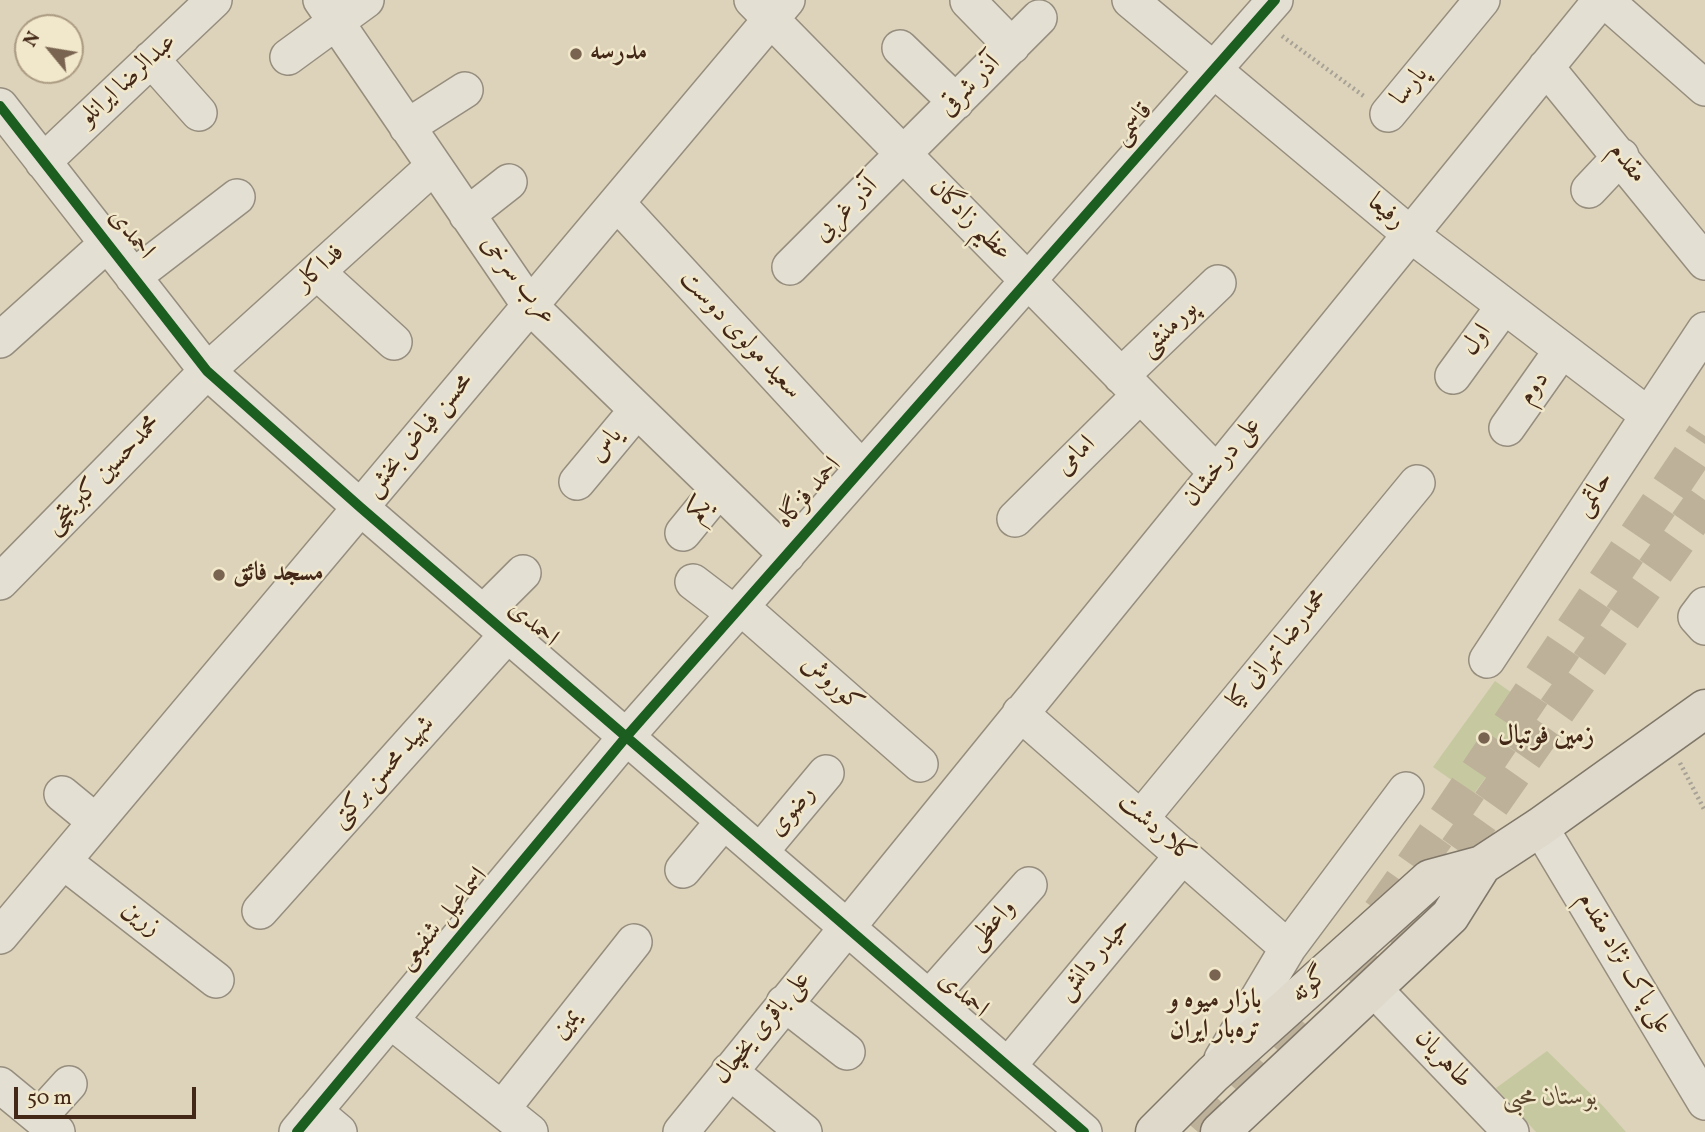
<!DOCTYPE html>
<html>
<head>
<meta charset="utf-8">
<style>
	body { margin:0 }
	#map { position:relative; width:1705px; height:1132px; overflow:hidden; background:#dcd3ba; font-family:Vollkorn,serif }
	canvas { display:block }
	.north { position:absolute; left:14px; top:14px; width:70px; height:70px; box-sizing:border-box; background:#f1e7ca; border:2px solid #ab9b83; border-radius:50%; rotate:300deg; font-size:19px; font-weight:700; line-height:28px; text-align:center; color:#432818 }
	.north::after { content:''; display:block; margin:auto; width:24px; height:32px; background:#796451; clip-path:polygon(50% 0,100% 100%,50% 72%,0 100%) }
	.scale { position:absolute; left:14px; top:1087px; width:182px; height:32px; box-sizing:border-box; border:4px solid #432818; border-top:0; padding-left:9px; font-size:21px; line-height:24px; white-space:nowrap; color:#432818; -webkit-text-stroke:5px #f1e7ca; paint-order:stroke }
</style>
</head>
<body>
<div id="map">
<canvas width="1705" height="1132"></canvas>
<div class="north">N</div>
<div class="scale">50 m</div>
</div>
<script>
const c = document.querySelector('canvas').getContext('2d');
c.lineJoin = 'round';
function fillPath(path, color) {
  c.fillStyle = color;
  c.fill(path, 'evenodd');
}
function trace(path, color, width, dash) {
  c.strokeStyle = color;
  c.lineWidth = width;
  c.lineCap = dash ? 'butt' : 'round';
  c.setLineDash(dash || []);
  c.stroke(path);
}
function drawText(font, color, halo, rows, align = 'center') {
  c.font = font + ' Vollkorn,Amiri,serif';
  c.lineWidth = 5;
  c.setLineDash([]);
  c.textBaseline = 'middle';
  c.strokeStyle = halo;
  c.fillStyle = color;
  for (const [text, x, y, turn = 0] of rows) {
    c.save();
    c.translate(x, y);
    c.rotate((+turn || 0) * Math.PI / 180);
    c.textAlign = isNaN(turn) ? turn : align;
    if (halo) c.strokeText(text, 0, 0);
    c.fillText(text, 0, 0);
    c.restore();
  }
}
const green = new Path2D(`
	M 1495,681 L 1535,709 L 1473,795 L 1433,767 Z
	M 1547,1051 L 1603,1106 L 1626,1132 L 1536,1132 L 1496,1088 Z`);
const majorTunnel = new Path2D(`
	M 1381,913 L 1452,812 L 1705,436
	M 1357,988 L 1370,975 L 1705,500
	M 1198,1132 L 1307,1007`);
const path = new Path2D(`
	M 1282,36 L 1365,97
	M 1680,763 L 1705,811`);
const minor = new Path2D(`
	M 321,0 L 530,306 L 787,555
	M 752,0 L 1216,472
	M 1130,0 L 1410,234 L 1648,415
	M 1605,0 L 1705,88
	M 968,1 L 1012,46
	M 900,48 L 956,102
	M 288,57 L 366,0
	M 151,59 L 199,113
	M 1546,67 L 1705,262
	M 0,106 L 207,371 L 360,507 L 1084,1132
	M 1388,114 L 1482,0
	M 407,127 L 465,90
	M 43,162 L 214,0
	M 1589,190 L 1621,156
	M 617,203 L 862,469
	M 467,215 L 509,182
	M 790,267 L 1039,18
	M 317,272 L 394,342
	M 133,277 L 237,197
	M 0,340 L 108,243
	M 1121,376 L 1218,283
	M 1453,376 L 1504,306
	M 1507,428 L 1562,350
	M 577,482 L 637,410
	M 1015,519 L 1140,395
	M 683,533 L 719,489
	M 0,582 L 207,371 L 434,166
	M 693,582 L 735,614
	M 1705,605 L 1696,617 L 1705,627
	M 741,607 L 920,764
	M 483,613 L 523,573
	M 1487,660 L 1705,330
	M 1020,713 L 1288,948
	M 62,794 L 96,822
	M 1141,818 L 1417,483
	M 1540,827 L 1705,1102
	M 760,852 L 826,773
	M 63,861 L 216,980
	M 683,870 L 724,821
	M 260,911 L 508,634
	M 0,936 L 787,0
	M 1373,988 L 1511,1132
	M 929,998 L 1029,885
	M 784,1003 L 847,1052
	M 390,1020 L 530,1132
	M 1222,1059 L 1288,948 L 1406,790
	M 1008,1066 L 1183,855
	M 729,1071 L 804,1132
	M 0,1085 L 57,1132
	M 502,1109 L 634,942
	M 314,1111 L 339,1132
	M 39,1117 L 69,1084
	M 297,1132 L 626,737 L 1275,0
	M 681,1132 L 1601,0`);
const major = new Path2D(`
	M 1155,1132 L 1213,1074 L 1430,879 L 1482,865 L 1540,827 L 1705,709
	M 1220,1132 L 1450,916 L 1482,865`);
const cycleway = new Path2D(`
	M 0,106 L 207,371 L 360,507 L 1084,1132
	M 297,1132 L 626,737 L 1275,0`);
const markers = [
	[576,54,7,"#796451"],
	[219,575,7,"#796451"],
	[1484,738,7,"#796451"],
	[1215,975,7,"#796451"]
];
const poiNames = [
	["مدرسه",590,54],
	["مسجد فائق",233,575],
	["زمین فوتبال",1498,738],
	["بازار میوه و",1215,1002,"center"],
	["تره‌بار ایران",1215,1032,"center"]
];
const streetNames = [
	["عبدالرضا ایرانلو",129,81,-43],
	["آذر شرقی",971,87,-45],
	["پارسا",1411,87,-51],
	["قاسمی",1134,125,-49],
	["مقدم",1626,164,51],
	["آذر غربی",847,211,-45],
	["رفیعا",1385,213,40],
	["عظیم زادگان",969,221,45],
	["احمدی",130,235,52],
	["فداکار",321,269,-42],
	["عرب سرخی",517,281,52],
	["پورمنشی",1170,330,-44],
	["سعید مولوی دوست",739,336,47],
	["اول",1478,341,-54],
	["دوم",1535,389,-54],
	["محسن فیاض بخش",420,436,-50],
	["یاس",607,446,-50],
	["امامی",1077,457,-45],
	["علی درخشان",1223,463,-51],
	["محمدحسین کبریتچی",104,476,-46],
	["احمد فزگاه",810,494,-49],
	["حاتمی",1595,495,-57],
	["یکم",701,511,-50],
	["احمدی",532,625,41],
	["محمدرضا تهرانی کیا",1279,650,-51],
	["کوروش",831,685,41],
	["شهید محسن برکتی",384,773,-48],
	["رضوی",793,812,-50],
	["کلاردشت",1155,830,41],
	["زرین",140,920,38],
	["اسماعیل شفیعی",444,920,-50],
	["واعظی",993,926,-48],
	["حیدر دانش",1095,960,-50],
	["علی پاک نژاد مقدم",1623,964,59],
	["گوته",1311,986,-42],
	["احمدی",962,996,41],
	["یمین",568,1025,-52],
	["علی باقری یخچال",763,1029,-51],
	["طاهریان",1442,1060,47]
];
const parkNames = [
	["بوستان محبی",1550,1099]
];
fillPath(green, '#c6c9a0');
trace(majorTunnel, '#bdb19a', 38, [38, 19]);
trace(minor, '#968d7e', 38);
trace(major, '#807769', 41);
trace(path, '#a7a196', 4.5, [2, 3.5]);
trace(minor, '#e3dfd3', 35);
trace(major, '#ded9cb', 38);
trace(cycleway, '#1b5e20', 10);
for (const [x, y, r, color] of markers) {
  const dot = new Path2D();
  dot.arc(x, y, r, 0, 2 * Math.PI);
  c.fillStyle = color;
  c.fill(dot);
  trace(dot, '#f1e7ca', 2.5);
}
drawText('bold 26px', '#432818', '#f1e7ca', poiNames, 'left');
drawText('26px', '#432818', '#f1e7ca', streetNames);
drawText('italic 26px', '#5a462f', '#f1e7ca', parkNames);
</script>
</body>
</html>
